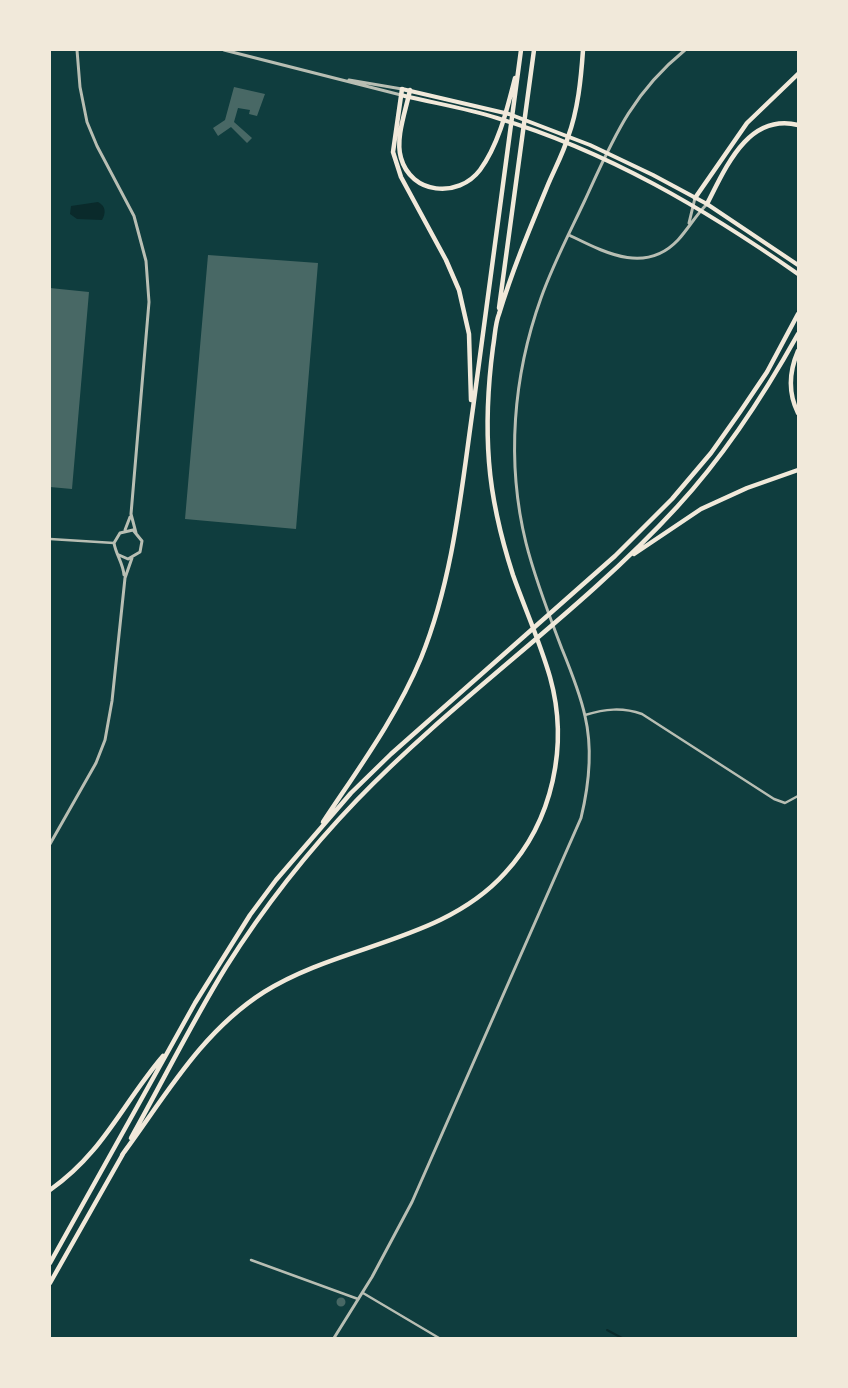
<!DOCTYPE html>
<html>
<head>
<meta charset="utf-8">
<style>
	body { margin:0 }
	#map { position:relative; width:848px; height:1388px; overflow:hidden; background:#0f3d3e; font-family:Inter,sans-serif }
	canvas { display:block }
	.frame { position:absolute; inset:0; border:51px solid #f1e9da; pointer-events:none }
</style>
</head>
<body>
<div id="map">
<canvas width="848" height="1388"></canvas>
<div class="frame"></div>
</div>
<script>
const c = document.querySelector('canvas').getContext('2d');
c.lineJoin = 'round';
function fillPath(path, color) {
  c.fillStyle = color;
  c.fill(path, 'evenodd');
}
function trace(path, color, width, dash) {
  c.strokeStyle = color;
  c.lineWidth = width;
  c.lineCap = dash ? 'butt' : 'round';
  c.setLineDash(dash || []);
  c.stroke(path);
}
const water = new Path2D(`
	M 98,202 C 106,206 106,213 102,220 L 77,219 L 70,214 L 71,206 Z`);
const stream = new Path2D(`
	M 607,1330 L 622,1338`);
const building = new Path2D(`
	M 234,87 L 265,94 L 257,116 L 249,114 L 250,110 L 238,108 L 234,122 L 252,138 L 247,143 L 231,127 L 218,136 L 213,128 L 225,120 Z
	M 208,255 L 318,263 L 296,529 L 185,519 Z
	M 50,288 L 89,292 L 72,489 L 50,487 Z
	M336.5 1302a4.5 4.5 0 1 1 9 0a4.5 4.5 0 1 1-9 0Z`);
const minor = new Path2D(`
	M 50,539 L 114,543
	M 585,715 C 605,709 622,707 642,714 L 774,799 L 785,803 L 798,796
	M 251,1260 L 358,1299
	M 363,1293 L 439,1338`);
const tertiary = new Path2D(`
	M 77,50 L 80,87 L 87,122 L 97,146 L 134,216 L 146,261 L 149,302 L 131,514 L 136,533
	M 224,50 L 401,95
	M 349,80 L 402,89
	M 689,223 L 695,198
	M 569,235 C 604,252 645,275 678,240 C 688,229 696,215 707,204
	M 125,530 L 130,517
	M 119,555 L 128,559 L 140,552 L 142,541 L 133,530 L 120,533 L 114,543 C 116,555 123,563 124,575
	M 50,844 L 96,763 L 105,740 L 112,701 L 125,578 L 132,558
	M 334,1338 L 372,1277 L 412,1202 L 581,818 C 589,785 593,750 585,716 C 580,693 571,671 562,649 C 549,615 535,579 526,543 C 506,462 513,376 541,298 C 553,264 570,232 585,200 C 613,139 631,94 685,50`);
const primary = new Path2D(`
	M 402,89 L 509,114 L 590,145 L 653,175 L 707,204 L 798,265
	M 401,95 C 433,103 465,108 497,118 C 607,151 705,209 798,274`);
const motorway = new Path2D(`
	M 402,89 L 393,152 L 401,177 L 446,260 L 459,290 L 469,334 L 471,400
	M 410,90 C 406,110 395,138 401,158 C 411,194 458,199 480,170 C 499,144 507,109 515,78
	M 695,198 L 747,123 L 798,74
	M 707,204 C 726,167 748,113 798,125
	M 499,308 L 534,50
	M 798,351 C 789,372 788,393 798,413
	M 634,554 L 701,509 L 747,488 L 798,470
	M 323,822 C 358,769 396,718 421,658 C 453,579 461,493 473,408 C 489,289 505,169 521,50
	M 131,1138 C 163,1081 192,1022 226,967 C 264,907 308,851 357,800 C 457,696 579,614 677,507 C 725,455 764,395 798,334
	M 122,1155 C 165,1097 201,1032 264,992 C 340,944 443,942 505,873 C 553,821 569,745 550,677 C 540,642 525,609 513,575 C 501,538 492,501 489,462 C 486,424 488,385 493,347 C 495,336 495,324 499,314 C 512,271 530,228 547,187 C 554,170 563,154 568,137 C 578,110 581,79 583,50
	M 50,1190 C 104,1152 122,1104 163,1056
	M 50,1263 L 195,1003 L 250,915 L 276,880 L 351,793 L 391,754 L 615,556 L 672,499 L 711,453 L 740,412 L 767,372 L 798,314
	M 50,1283 L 123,1154`);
fillPath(water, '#0a2a2b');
trace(stream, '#0a2a2b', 2);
fillPath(building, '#486865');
trace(minor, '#b8beb3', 2.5);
trace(tertiary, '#b8beb3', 3);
trace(primary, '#f1e9da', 4);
trace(motorway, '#f1e9da', 4.5);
</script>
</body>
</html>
